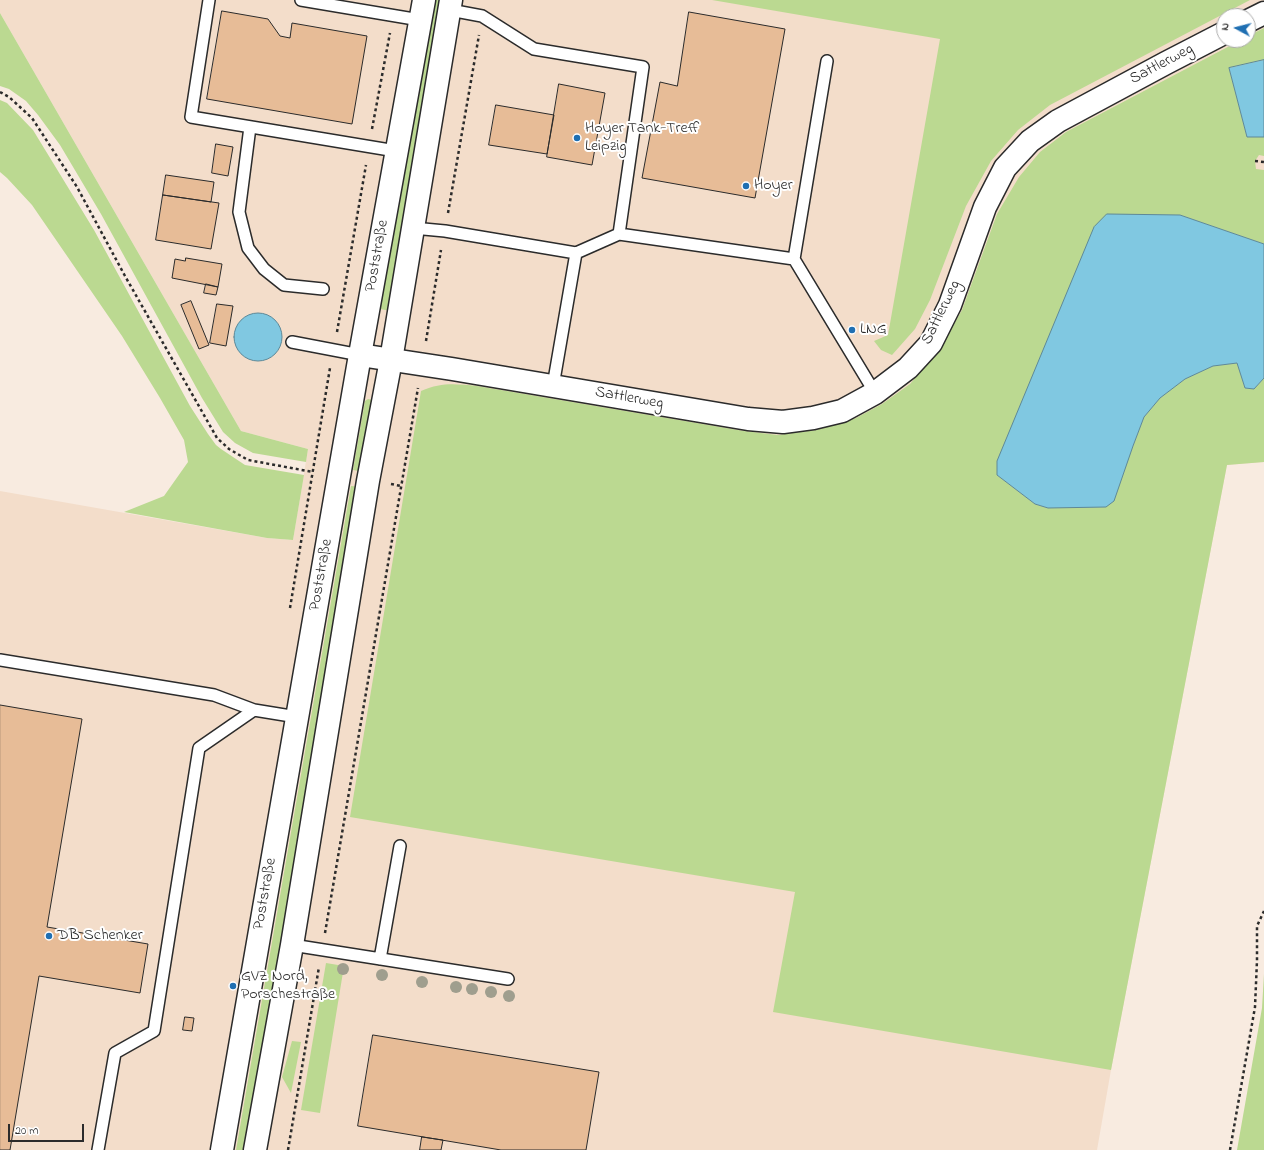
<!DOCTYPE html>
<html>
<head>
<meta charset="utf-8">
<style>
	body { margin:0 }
	#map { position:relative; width:1264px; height:1150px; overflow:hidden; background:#f8ebe0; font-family:"Indie Flower",sans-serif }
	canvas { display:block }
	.north { position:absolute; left:1216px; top:8px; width:40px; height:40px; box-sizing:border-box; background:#fff; border:1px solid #aaa; border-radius:50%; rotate:277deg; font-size:11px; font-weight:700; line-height:16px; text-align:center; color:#2b2b2b }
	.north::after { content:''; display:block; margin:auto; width:14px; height:18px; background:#1f6fb2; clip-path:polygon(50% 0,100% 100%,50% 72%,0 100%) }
	.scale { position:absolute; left:8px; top:1124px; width:76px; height:18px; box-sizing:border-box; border:2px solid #2b2b2b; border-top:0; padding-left:5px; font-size:12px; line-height:14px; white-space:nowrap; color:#2b2b2b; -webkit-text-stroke:3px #fff; paint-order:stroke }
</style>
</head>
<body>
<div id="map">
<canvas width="1264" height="1150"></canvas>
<div class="north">N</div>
<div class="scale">20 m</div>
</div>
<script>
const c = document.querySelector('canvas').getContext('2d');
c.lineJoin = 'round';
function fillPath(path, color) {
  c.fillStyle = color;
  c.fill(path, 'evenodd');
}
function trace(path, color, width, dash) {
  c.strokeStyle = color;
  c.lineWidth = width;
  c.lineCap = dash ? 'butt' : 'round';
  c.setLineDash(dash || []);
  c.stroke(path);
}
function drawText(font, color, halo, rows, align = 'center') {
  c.font = font + ' "Indie Flower",sans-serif';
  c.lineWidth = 4;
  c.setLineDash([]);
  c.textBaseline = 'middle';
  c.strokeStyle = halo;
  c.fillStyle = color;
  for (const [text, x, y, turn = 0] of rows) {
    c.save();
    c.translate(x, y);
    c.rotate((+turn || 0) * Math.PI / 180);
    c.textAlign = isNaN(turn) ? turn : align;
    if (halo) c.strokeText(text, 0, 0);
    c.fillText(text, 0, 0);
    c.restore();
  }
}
const built = new Path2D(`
	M 0,0 L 1264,0 L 1264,462 L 1227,465 L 1111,1070 L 1097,1150 L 0,1150 L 0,491 L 267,538 L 293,540 L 308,449 L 241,431 L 0,13 ZM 1224,16 L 1248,16 L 1248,40 L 1224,40 Z`);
const green = new Path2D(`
	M 433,0 L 444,0 L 391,311 L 380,309 Z
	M 712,0 L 1250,0 L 1050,105 L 1018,130 L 991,161 L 966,206 L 930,300 L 915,329 L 892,355 L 881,350 L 874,341 L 888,335 L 940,39 Z
	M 0,13 L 241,431 L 308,449 L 306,462 L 253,453 L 235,443 L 223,432 L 202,398 L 101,214 L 60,145 L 38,115 L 26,101 L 9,89 L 0,86 Z
	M 1264,28 L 1264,60 L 1229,68 L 1247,137 L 1264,137 L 1264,156 L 1259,155 L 1255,161 L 1256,169 L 1264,170 L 1264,244 L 1180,215 L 997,475 L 1035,504 L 1048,508 L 1133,446 L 1144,417 L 1160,398 L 1185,379 L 1213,366 L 1237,363 L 1245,388 L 1254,389 L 1264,378 L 1264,462 L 1227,465 L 1111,1070 L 773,1012 L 795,892 L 350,817 L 421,391 C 442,382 455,384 477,386 L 744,431 L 778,435 L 816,430 L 856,418 L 882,404 L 910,384 L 939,350 L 962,310 L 997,214 L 1019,177 L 1040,152 L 1066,132 L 1241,40 L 1248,40 L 1248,36 Z
	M 0,100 L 7,103 L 33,130 L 94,230 L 190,406 L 208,434 L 216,445 L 221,449 L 245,465 L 304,475 L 293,540 L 267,538 L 124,512 L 164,496 L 188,462 L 184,440 L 160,398 L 122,336 L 32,205 L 7,178 L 0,172 Z
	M 368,399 L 373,400 L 364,472 L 353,470 L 365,401 Z
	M 351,486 L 362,487 L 247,1150 L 236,1150 Z
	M 326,963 L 344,966 L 320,1113 L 301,1110 Z
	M 1264,974 L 1264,1150 L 1237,1150 L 1262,1008 Z
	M 292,1041 L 301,1042 L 291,1093 L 282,1077 Z`);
const water = new Path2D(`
	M 1264,60 L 1264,137 L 1247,137 L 1229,68 Z
	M 1107,214 L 1180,215 L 1264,244 L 1264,378 L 1254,389 L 1245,388 L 1237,363 L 1213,366 L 1185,379 L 1160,398 L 1144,417 L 1133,446 L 1114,501 L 1106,507 L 1048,508 L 1035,504 L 997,475 L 997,461 L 1094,227 Z
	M234 337a24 24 0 1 1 48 0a24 24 0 1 1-48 0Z`);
const building = new Path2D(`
	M 222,11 L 268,19 L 280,36 L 290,38 L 292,23 L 367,36 L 352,124 L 207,99 Z
	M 689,12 L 785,29 L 755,198 L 642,178 L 660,82 L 677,86 Z
	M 559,84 L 605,93 L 592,165 L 547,157 Z
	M 496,105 L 554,115 L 547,154 L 489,145 Z
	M 216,144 L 233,147 L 228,176 L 212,173 Z
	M 166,175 L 214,182 L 211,202 L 163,195 Z
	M 163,195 L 219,203 L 211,249 L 156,240 Z
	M 186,258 L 222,264 L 218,287 L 172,278 L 175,259 L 185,261 Z
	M 206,284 L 218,287 L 216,295 L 204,293 Z
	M 191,301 L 209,345 L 199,349 L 181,305 Z
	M 217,304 L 233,306 L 226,346 L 210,343 Z
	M 0,705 L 82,719 L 47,927 L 148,944 L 140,993 L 39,976 L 10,1150 L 0,1150 Z
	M 185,1017 L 194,1018 L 192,1031 L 183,1030 Z
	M 373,1035 L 599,1072 L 586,1150 L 501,1150 L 358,1126 Z
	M 422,1137 L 443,1140 L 441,1150 L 420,1150 Z`);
const path = new Path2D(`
	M 0,92 L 9,97 L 32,118 L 77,187 L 125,276 L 217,438 L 229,449 L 248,460 L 313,472
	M 372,129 L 390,33
	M 1255,161 L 1264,162
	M 448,213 L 479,35
	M 337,332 L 366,165
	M 426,341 L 441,250
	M 391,484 L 401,486
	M 290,608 L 330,368
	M 325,933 L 418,388
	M 288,1150 L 319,967
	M 1230,1150 L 1255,1007 L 1257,960 L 1257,926 L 1264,911`);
const service = new Path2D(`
	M 209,0 L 191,117 L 396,151
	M 301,0 L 420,20
	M 450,10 L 482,16 L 534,49 L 643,67 L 619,234 L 576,253
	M 250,127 L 239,212 L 248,248 L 264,269 L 284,285 L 323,289
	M 413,228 L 445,231 L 576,253 L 553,386
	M 619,234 L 794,259 L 875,393
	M 794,259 L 827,61
	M 292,342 L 360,355
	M 0,660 L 214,695 L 254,710 L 297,717
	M 292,945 L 508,979
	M 380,959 L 400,846
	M 98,1150 L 115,1053 L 154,1031 L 199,748 L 254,710`);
const minor = new Path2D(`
	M 1248,21 L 1264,13
	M 360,355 L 452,369 L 748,419 L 783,422 L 813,418 L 842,411 L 875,393 L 908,368 L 931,343 L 950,305 L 985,207 L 1005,168 L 1030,141 L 1058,121 L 1166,63 L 1224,33`);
const tertiary = new Path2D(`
	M 222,1150 L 360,355 L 424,0
	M 255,1150 L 292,945 L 368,481 L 391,360 L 451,0`);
const trees = [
	[343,969],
	[382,975],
	[422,982],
	[456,987],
	[472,989],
	[491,992],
	[509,996]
];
const markers = [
	[577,138,4,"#1f6fb2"],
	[746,186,4,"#1f6fb2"],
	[852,330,4,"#1f6fb2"],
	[49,936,4,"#1f6fb2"],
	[233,986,4,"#1f6fb2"]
];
const streetNames = [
	["Sattlerweg",1162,65,-28],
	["Poststraße",378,256,-80],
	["Sattlerweg",942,313,-64],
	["Sattlerweg",629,399,10],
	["Poststraße",322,575,-80],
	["Poststraße",266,894,-80]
];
const poiNames = [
	["Hoyer Tank-Treff",585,129],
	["Leipzig",585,147],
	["Hoyer",754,186],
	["LNG",860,330],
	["DB Schenker",57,936],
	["GVZ Nord,",241,977],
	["Porschestraße",241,995]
];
fillPath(built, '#f3ddca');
fillPath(green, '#bbd991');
fillPath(water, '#80c8e1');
trace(water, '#5e8998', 1);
fillPath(building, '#e7bc97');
trace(building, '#2b2b2b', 1);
trace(service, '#2b2b2b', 14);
trace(minor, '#2b2b2b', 25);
trace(tertiary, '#2b2b2b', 25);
trace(path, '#2b2b2b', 2.5, [3, 3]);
trace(service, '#fff', 11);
trace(minor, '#fff', 22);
trace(tertiary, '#fff', 22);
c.fillStyle = '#9f9e8e';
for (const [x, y] of trees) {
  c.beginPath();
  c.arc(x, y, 6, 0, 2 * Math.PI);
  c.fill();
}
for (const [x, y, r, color] of markers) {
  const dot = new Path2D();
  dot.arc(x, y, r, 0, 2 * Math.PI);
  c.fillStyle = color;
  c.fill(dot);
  trace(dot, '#fff', 1.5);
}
drawText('16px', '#2b2b2b', '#fff', streetNames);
drawText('16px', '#2b2b2b', '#fff', poiNames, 'left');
</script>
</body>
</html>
